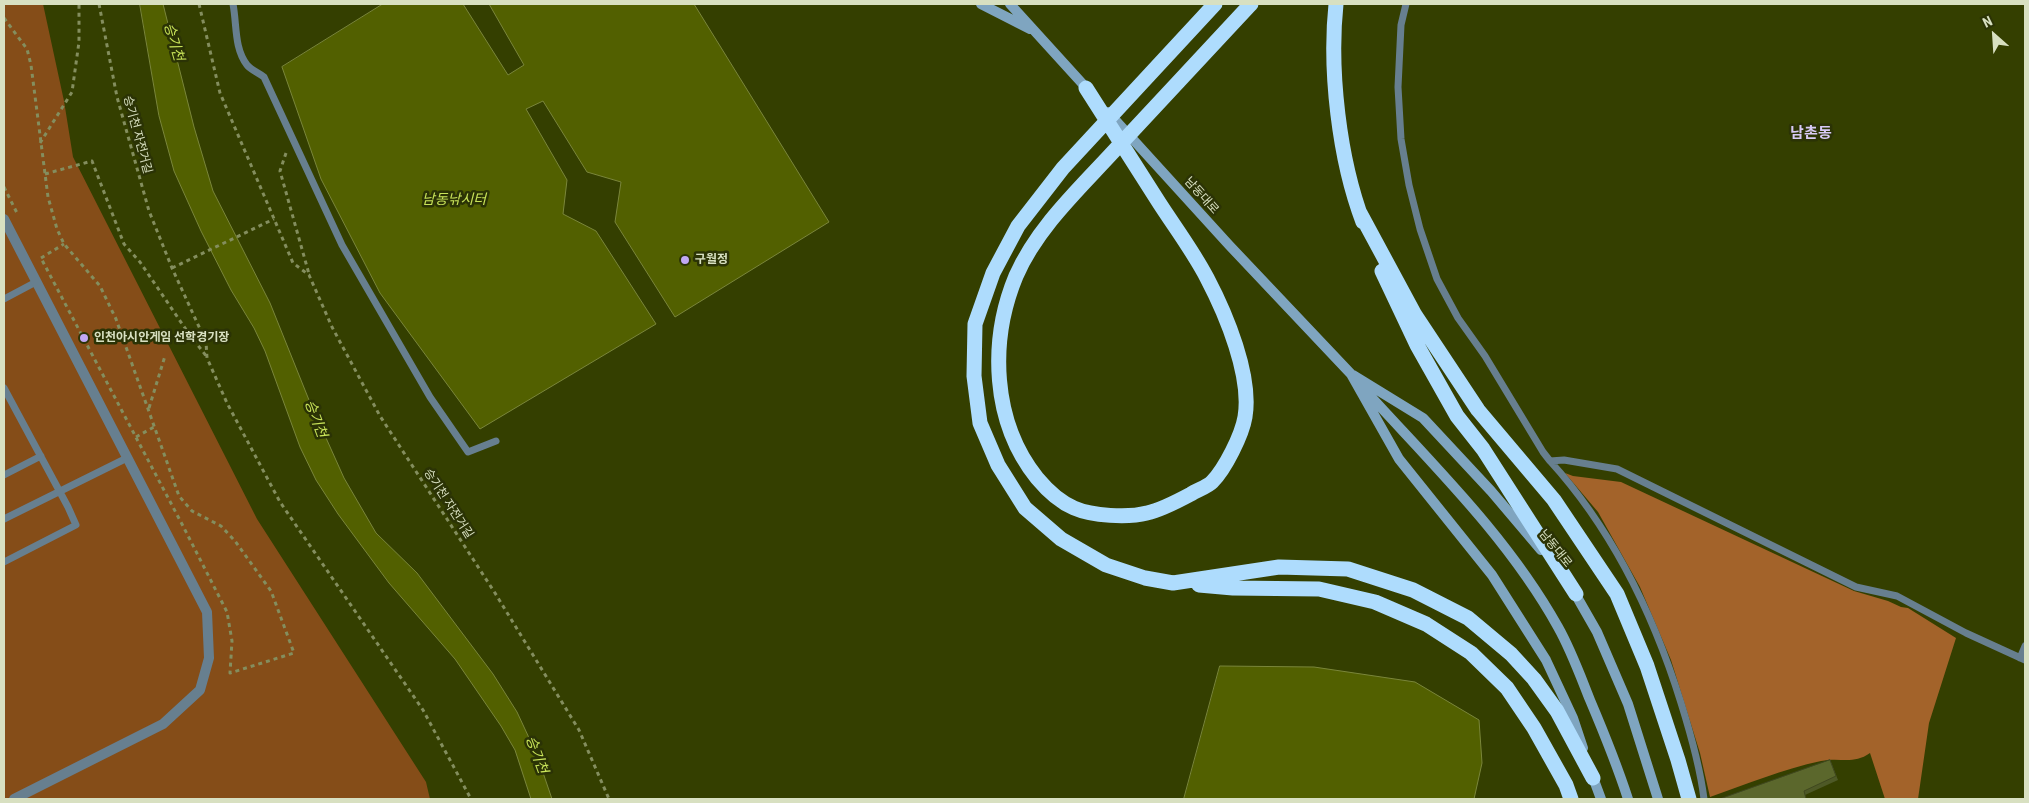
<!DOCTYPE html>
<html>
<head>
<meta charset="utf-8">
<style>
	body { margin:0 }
	#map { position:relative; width:2029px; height:803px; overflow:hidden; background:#343f00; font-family:"Roboto Condensed",sans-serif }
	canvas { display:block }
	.frame { position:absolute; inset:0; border:5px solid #d8e0c1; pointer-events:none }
	.north { position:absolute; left:1969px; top:10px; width:50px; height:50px; -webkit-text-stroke:4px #2b3305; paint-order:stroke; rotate:334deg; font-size:14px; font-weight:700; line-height:20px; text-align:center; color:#d8e0c1 }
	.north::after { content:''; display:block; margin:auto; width:18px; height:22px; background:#d8e0c1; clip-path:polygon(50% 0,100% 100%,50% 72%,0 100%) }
</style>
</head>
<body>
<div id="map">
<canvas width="2029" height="803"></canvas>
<div class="frame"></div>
<div class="north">N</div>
</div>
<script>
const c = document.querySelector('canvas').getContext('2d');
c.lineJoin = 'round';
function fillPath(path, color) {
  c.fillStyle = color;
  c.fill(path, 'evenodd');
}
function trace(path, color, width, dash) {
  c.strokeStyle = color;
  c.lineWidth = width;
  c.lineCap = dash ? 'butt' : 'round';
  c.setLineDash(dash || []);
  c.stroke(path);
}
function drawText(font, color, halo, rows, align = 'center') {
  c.font = font + ' "Roboto Condensed","Noto Sans KR",sans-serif';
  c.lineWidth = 5;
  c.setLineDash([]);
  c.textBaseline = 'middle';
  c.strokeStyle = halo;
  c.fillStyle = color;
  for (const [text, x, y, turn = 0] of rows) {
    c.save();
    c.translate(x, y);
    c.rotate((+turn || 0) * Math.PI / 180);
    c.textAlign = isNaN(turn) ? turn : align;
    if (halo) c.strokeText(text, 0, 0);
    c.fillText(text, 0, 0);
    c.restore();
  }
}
const green = new Path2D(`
	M 4,4 L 43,4 L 64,101 L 73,157 L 257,519 L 426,782 L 430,799 L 4,799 Z`);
const forest = new Path2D(`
	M 1565,473 L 1573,476 L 1621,482 L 1854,591 L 1888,601 L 1901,607 L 1908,608 L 1956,638 L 1929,723 L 1918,799 L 1885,799 L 1870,753 C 1853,765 1841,757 1821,761 C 1783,769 1747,784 1710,797 L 1700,753 L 1671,660 L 1640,587 L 1598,512 Z`);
const water = new Path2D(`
	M 140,4 L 163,4 L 194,127 L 213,191 L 270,303 L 309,400 L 344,478 L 376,533 L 417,573 L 493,674 L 517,712 L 537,755 L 552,799 L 531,799 L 515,750 L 501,726 L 455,659 L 389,583 L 338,514 L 316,480 L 300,447 L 265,351 L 254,328 L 231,290 L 201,231 L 174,171 L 159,116 Z
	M 383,4 L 463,4 L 508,75 L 524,65 L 489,4 L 694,4 L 829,222 L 675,317 L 615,222 L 621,182 L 587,172 L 543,101 L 526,109 L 567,180 L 563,214 L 596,231 L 656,324 L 480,429 L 380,293 L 321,179 L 282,67 Z
	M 1220,666 L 1314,667 L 1415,682 L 1479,720 L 1482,763 L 1474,799 L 1184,799 Z`);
const path = new Path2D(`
	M 99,4 L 117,97 L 149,211 L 172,268 L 206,342 L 207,358 L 227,403 L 280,502 L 423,710 L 471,799
	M 199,4 L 220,93 L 293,263 L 309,275 L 332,327 L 380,416 L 495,593 L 579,730 L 609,799
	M 4,18 L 27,49 L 31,65 L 48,197 L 57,229 L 64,244 L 100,286 L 116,319 L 179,496 L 192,511 L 221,526 L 235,541 L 271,591 L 294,653 L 230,673 L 232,641 L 227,612 L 183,526 L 42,260
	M 40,143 L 72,92 L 79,42 L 79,4
	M 286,153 L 280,171 L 309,274
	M 45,174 L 92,161 L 124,244 L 140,262 L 189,334 L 207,357
	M 4,187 L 17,213
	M 41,258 L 64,244
	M 172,268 L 274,219
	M 149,408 L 165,356
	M 136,437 L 154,427`);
const lane = new Path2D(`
	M 233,4 C 237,25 234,48 247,65 C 251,70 259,73 264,77 L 342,245 L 430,397 L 468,452 L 496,441
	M 1406,4 L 1401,25 L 1398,87 L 1401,139 L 1409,185 L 1420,229 L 1437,279 L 1458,318 L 1485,356 L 1543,452 L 1550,461 L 1564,460 L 1617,469 L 1856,587 L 1897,596 L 1966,633 L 2025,660
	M 4,299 L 36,282
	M 4,388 L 68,507 L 76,525 L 4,562
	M 1550,461 C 1612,529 1654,616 1681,703 C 1691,735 1700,766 1704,799
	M 4,475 L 41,456
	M 4,519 L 127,458
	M 2020,658 L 2025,646`);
const street = new Path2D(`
	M 4,219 L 207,612 L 209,658 L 200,690 L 163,724 L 14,799`);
const secondary = new Path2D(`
	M 981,4 L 1030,29
	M 1010,4 L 1090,92
	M 1108,112 L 1229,245 L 1351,374 L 1399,459 L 1492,575 L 1546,660 L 1573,718 L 1583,748
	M 1353,375 L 1423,418 L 1491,491 L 1541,550
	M 1364,389 C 1432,464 1508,537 1558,627 C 1571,650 1580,675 1590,700 C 1604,733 1617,765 1628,799
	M 1573,590 L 1597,632 L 1628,704 L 1658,799
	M 1591,772 L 1601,799`);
const highway = new Path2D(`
	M 1215,4 L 1063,168 L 1018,226 L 993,273 L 975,324 L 974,376 L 980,423 L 998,465 L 1025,508 L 1061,539 L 1106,565 L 1145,578 L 1173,583 L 1279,567 L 1348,569 L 1413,590 L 1468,618 L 1511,654 L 1534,679 L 1557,711 L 1593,778
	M 1336,4 C 1329,70 1339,159 1363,222
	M 1086,88 C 1110,126 1134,163 1158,201 C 1174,226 1193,251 1207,278 C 1226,314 1252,376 1245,417 C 1242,435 1225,469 1212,482 C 1207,487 1197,490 1191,494 C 1178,501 1161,510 1147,513 C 1128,518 1092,516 1074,508 C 1060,502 1047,490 1037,478 C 992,422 989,341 1016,276 C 1037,228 1078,190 1113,152 C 1159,103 1204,54 1250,5 L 1251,4
	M 1360,213 L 1415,315 L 1478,410 L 1554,500 L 1617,594 L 1647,666 L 1678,760 L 1689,799
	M 1382,271 L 1417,345 L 1457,416 L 1483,449 L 1576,594
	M 1199,585 L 1233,588 L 1319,589 L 1375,602 L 1426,624 L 1471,653 L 1507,688 L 1534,728 L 1566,785 L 1571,799`);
const wall = new Path2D(`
	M 1830,760 L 1838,780 L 1805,795 L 1720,799 Z`);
const building = new Path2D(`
	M 1830,760 L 1836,776 L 1804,791 L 1806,799 L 1720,799 Z`);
const markers = [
	[685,260,5,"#c1a8f3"],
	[84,338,5,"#c1a8f3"]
];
const streetNames = [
	["승기천 자전거길",137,135,75],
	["남동대로",1201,196,48],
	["승기천 자전거길",448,504,57],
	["남동대로",1555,549,51]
];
const poiNames = [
	["구월정",695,260],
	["인천아시안게임 선학경기장",94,338]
];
const waterNames = [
	["승기천",173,42,74],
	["남동낚시터",454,200],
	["승기천",315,419,70],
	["승기천",536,755,70]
];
const quarterNames = [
	["남촌동",1811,134]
];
fillPath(green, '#854d18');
fillPath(forest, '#a3632a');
fillPath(water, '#526000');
trace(water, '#7a863a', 1);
trace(path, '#848e5e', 3, [4, 4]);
trace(lane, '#677f8f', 7);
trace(street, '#677f8f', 10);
trace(secondary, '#7fa5c0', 10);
trace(highway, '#aedcfd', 15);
fillPath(wall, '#4e5926');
fillPath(building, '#5b672c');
trace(building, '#40481f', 1);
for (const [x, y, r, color] of markers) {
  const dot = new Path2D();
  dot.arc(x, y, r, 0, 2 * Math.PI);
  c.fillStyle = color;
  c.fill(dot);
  trace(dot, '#2b3305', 2);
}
drawText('12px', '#d8e0c1', '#2b3305', streetNames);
drawText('bold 12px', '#d8e0c1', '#2b3305', poiNames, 'left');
drawText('italic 14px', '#c9e459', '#2b3305', waterNames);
drawText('bold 15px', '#d7c9f4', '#2b3305', quarterNames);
</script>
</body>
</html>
